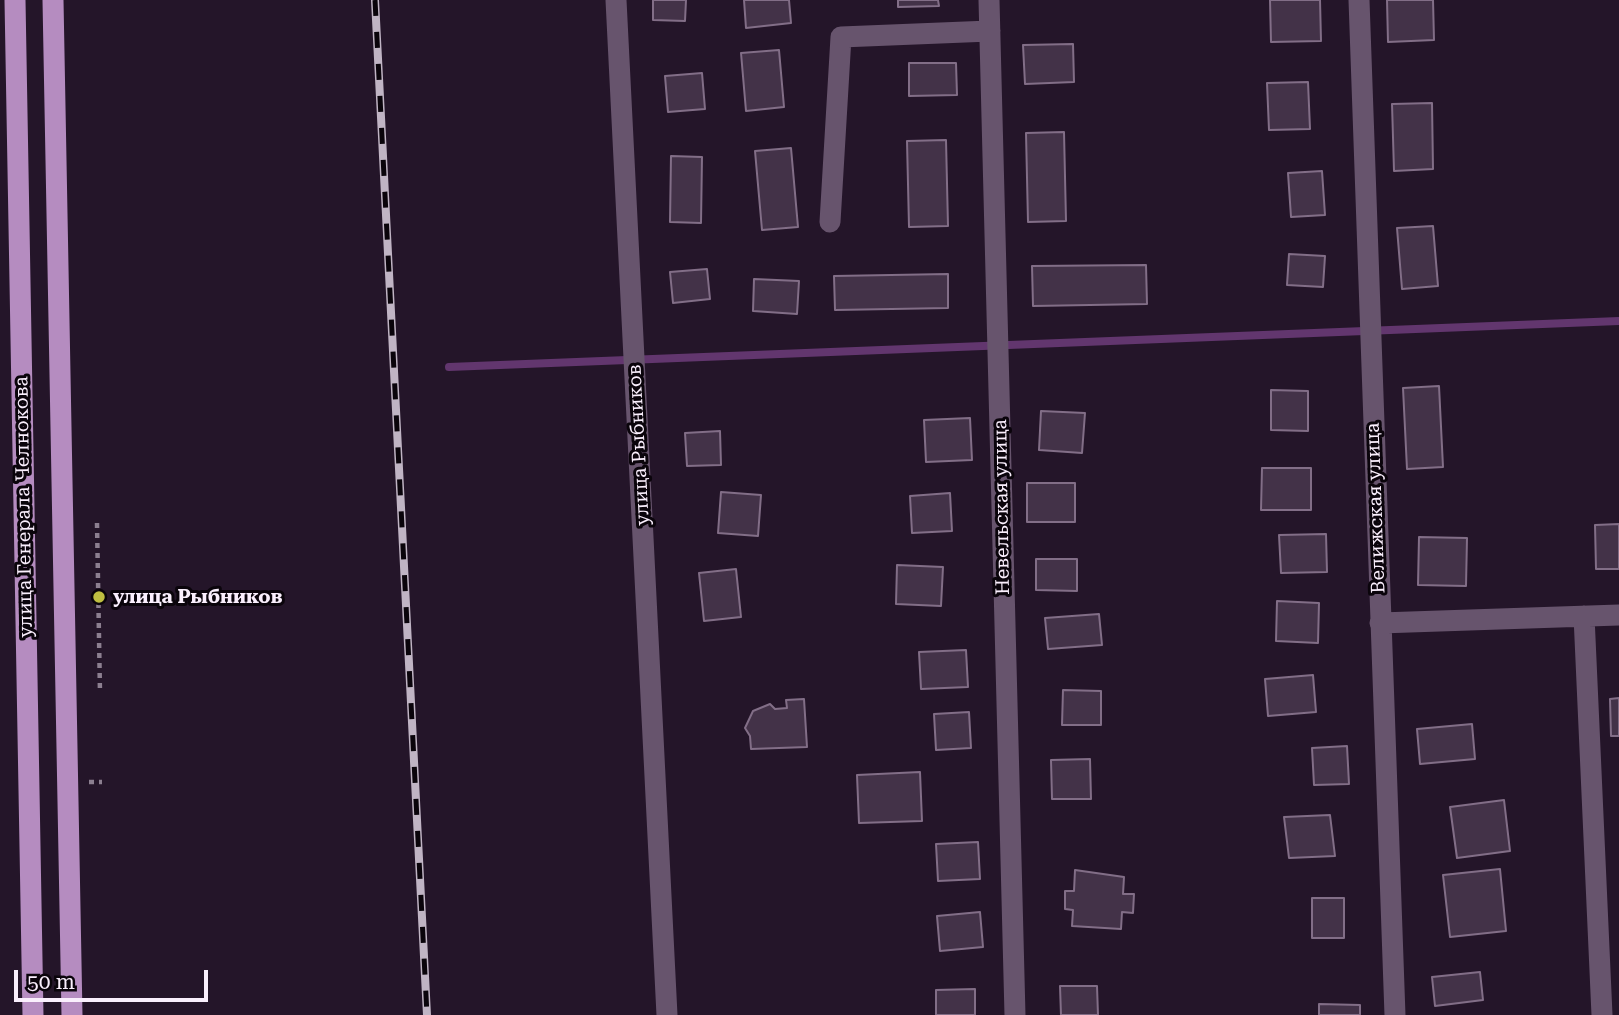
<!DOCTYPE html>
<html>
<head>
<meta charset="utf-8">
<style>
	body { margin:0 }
	#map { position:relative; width:1619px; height:1015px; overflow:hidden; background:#241529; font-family:"Roboto Serif",serif }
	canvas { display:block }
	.scale { position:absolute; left:14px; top:970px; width:194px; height:32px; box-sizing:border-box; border:4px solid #faeffd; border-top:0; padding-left:9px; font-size:21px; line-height:24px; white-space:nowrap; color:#faeffd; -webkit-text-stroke:5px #0a040b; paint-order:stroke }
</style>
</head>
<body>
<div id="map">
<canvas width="1619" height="1015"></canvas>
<div class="scale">50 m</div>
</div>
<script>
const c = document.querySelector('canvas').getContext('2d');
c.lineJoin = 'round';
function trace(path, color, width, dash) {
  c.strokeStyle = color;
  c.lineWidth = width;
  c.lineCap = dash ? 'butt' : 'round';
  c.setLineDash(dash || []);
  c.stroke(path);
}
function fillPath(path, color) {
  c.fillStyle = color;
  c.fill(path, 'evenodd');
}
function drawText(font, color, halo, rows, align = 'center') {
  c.font = font + ' "Roboto Serif",serif';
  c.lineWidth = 6;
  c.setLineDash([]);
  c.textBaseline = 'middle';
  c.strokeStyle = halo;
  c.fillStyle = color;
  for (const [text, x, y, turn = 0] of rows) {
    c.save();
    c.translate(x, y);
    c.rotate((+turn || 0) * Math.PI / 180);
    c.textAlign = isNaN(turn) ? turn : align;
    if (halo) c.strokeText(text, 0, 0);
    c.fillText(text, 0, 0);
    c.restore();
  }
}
const stream = new Path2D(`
	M 449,367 L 1619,321`);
const building = new Path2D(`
	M 653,0 L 686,0 L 685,21 L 653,20 Z
	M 744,0 L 789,0 L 791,23 L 746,28 Z
	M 898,0 L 938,0 L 939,6 L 898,7 Z
	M 1270,0 L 1320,0 L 1321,41 L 1271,42 Z
	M 1387,0 L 1433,0 L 1434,40 L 1388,42 Z
	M 1073,44 L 1074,82 L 1025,84 L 1023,45 Z
	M 779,50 L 784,107 L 746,111 L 741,53 Z
	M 909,63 L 956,63 L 957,95 L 909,96 Z
	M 702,73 L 705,109 L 668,112 L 665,76 Z
	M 1308,82 L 1310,129 L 1269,130 L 1267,83 Z
	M 1432,103 L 1433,169 L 1394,171 L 1392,104 Z
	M 1064,132 L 1066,221 L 1028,222 L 1026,133 Z
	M 946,140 L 948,226 L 909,227 L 907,141 Z
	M 791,148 L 798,227 L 762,230 L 755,151 Z
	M 671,156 L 702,157 L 701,223 L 670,222 Z
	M 1322,171 L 1325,215 L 1291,217 L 1288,173 Z
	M 1433,226 L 1438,286 L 1402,289 L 1397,228 Z
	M 1289,254 L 1325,256 L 1323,287 L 1287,285 Z
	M 1146,265 L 1147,304 L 1033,306 L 1032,266 Z
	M 707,269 L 710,299 L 673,303 L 670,272 Z
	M 948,274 L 948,308 L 835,310 L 834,276 Z
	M 754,279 L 799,281 L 797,314 L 753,311 Z
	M 1439,386 L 1443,467 L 1407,469 L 1403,388 Z
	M 1271,390 L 1308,391 L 1308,431 L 1271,430 Z
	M 1041,411 L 1085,413 L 1082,453 L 1039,450 Z
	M 970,418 L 972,460 L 926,462 L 924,420 Z
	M 720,431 L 721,465 L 687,466 L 685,433 Z
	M 1262,468 L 1311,468 L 1311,510 L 1261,510 Z
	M 1027,483 L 1075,483 L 1075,522 L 1027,522 Z
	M 721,492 L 761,495 L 758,536 L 718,533 Z
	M 950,493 L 952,531 L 912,533 L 910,496 Z
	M 1619,524 L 1619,569 L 1596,569 L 1595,525 Z
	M 1326,534 L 1327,572 L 1281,573 L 1279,535 Z
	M 1419,537 L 1467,538 L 1466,586 L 1418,585 Z
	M 1036,559 L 1077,559 L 1077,591 L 1036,590 Z
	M 897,565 L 943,567 L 941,606 L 896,604 Z
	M 736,569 L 741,617 L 704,621 L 699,573 Z
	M 1277,601 L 1319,603 L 1318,643 L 1276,641 Z
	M 1099,614 L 1102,645 L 1048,649 L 1045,618 Z
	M 966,650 L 968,687 L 921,689 L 919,652 Z
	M 1313,675 L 1316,712 L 1268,716 L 1265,679 Z
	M 1063,690 L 1101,691 L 1101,725 L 1062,725 Z
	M 1619,698 L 1619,736 L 1611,736 L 1610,699 Z
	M 804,699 L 807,747 L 751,749 L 750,736 L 745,728 L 753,711 L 770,704 L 775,709 L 787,708 L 786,700 Z
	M 969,712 L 971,748 L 936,750 L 934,714 Z
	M 1472,724 L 1475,759 L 1420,764 L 1417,729 Z
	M 1347,746 L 1349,784 L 1314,785 L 1312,748 Z
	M 1090,759 L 1091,799 L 1052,799 L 1051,760 Z
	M 920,772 L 922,821 L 859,823 L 857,775 Z
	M 1504,800 L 1510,851 L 1457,858 L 1450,807 Z
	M 1330,815 L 1335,856 L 1289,858 L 1284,817 Z
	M 978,842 L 980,879 L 938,881 L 936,844 Z
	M 1500,869 L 1506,931 L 1450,937 L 1443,875 Z
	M 1075,870 L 1124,877 L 1123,894 L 1134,894 L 1133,913 L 1122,912 L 1121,929 L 1072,926 L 1073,910 L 1065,909 L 1065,891 L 1074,891 Z
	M 1312,898 L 1344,898 L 1344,938 L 1312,938 Z
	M 980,912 L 983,947 L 940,951 L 937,916 Z
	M 1480,972 L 1483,1000 L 1435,1006 L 1432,977 Z
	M 1060,986 L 1097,986 L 1098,1015 L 1061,1015 Z
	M 975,989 L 975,1015 L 936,1015 L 936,990 Z
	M 1319,1004 L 1360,1005 L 1360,1015 L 1319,1015 Z`);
const path = new Path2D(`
	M 97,523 L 100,693
	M 89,782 L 102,782`);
const minor = new Path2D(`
	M 616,0 L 667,1015
	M 989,0 L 1015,1015
	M 1359,0 L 1395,1015
	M 830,222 L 841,37 L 990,31
	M 1584,616 L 1602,1015
	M 1380,623 L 1619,615`);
const major = new Path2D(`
	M 15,0 L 33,1015
	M 53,0 L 72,1015`);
const rail = new Path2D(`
	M 375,0 L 427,1015`);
const markers = [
	[99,597,7,"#bfbe41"]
];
const streetNames = [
	["улица Рыбников",639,445,-93],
	["улица Генерала Челнокова",24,507,-91],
	["Невельская улица",1002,507,-91],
	["Велижская улица",1376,508,-92]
];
const poiNames = [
	["улица Рыбников",113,597]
];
trace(stream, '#62366e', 8);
fillPath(building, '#433248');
trace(building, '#826e87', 2);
trace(path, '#8c7f90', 4.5, [5, 5]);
trace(minor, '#67546d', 21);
trace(major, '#b58cc0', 21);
trace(rail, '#c0b4c4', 8);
trace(rail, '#0a040b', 5, [16]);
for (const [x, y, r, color] of markers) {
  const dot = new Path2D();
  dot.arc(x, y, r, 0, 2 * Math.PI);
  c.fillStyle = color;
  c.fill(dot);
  trace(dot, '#0a040b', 2.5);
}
drawText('19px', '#faeffd', '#0a040b', streetNames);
drawText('bold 19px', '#faeffd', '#0a040b', poiNames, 'left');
</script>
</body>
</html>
